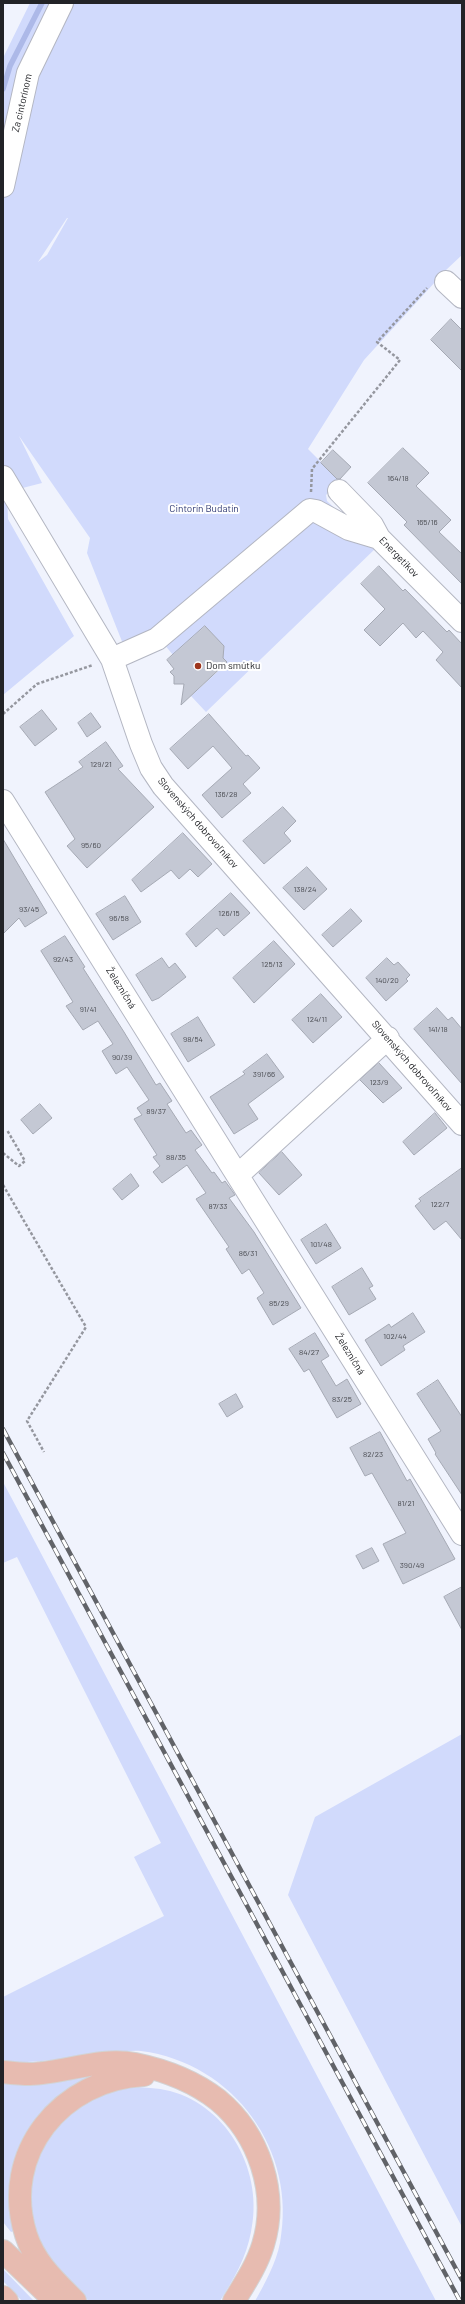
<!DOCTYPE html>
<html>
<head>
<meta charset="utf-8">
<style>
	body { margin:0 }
	#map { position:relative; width:465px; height:2304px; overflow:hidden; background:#f0f3fd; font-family:Barlow,sans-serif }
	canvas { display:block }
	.frame { position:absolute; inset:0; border:4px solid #222327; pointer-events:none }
</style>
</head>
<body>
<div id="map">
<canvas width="465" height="2304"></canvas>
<div class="frame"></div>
</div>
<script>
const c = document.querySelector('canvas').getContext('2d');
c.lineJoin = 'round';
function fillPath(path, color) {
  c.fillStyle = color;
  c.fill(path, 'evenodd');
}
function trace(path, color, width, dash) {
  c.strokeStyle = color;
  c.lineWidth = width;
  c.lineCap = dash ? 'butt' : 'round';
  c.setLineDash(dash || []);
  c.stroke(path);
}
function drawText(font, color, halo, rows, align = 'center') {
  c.font = font + ' Barlow,sans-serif';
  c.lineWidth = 4;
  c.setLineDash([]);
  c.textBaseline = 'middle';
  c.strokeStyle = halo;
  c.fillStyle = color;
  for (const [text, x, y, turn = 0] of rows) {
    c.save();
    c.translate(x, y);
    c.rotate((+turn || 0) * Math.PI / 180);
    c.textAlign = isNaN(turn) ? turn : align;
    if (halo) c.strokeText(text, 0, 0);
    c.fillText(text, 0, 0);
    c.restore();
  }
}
const green = new Path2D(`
	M 30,3 L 462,3 L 462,255 L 446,270 L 364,360 L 308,449 L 340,481 L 326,495 L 327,501 L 376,548 L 206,712 L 191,696 L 227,663 L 222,659 L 224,646 L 217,645 L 217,639 L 205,626 L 173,655 L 154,632 L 123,644 L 87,553 L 90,538 L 19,436 L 42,483 L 7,492 L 8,519 L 74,636 L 3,695 L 3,58 ZM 68,218 L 47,255 L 38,262 L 67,218 Z
	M 3,1482 L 35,1542 L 436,2301 L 255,2301 C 265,2283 276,2263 280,2243 C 298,2151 234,2063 141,2051 C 132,2050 120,2052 111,2053 C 74,2056 41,2064 3,2062 L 3,1997 L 164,1916 L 134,1857 L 161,1843 L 17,1557 L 3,1563 Z
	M 462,1734 L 462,2227 L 288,1895 L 315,1817 Z
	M 85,2075 L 87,2079 C 30,2106 0,2169 14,2231 L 11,2232 L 3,2222 L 3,2083 L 33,2084 Z
	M 131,2087 C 144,2087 157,2088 170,2091 C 230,2107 264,2174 251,2232 C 246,2258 234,2279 220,2301 L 89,2301 L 75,2290 L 42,2251 L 29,2212 L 30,2175 L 57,2120 L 91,2097 Z
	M 3,2269 L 34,2301 L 22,2301 L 3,2281 Z`);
const stream = new Path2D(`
	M 3,89 L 10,66 L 42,3`);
const building = new Path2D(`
	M 451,319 L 462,330 L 462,371 L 431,340 Z
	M 403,448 L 429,473 L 416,486 L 451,520 L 439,532 L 462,554 L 462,584 L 404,525 L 407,522 L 368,483 Z
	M 333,450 L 351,467 L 340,479 L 337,479 L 321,463 Z
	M 379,566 L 403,591 L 405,589 L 447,632 L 449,630 L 462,644 L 462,688 L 436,660 L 443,652 L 423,631 L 416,638 L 403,623 L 380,646 L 364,630 L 385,609 L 361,584 Z
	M 205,626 L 224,646 L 223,658 L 227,662 L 181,705 L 184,684 L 174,684 L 174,676 L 170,672 L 174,669 L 167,660 Z
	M 42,710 L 57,729 L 35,746 L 20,727 Z
	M 91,713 L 101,727 L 87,737 L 78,723 Z
	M 209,714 L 246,756 L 248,755 L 260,768 L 243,784 L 251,793 L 222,818 L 202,795 L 232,768 L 213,746 L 188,769 L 170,749 Z
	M 106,742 L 123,766 L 118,769 L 154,807 L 87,868 L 67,846 L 75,839 L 45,792 L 83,767 L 79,762 Z
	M 283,807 L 296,821 L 284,833 L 291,841 L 264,864 L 243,841 Z
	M 183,833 L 212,864 L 198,877 L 190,869 L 179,879 L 171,870 L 141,892 L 132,880 Z
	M 3,839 L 47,913 L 25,927 L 19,918 L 3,934 Z
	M 307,867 L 327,889 L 304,910 L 283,888 Z
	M 231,893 L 250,913 L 224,936 L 217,928 L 196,947 L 186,934 Z
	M 125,896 L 141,922 L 113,940 L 96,914 Z
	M 351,909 L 362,921 L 333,947 L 322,935 Z
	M 65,936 L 85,967 L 83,968 L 124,1032 L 156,1085 L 160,1083 L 172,1101 L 167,1104 L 186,1133 L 191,1130 L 202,1145 L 195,1150 L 212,1173 L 214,1172 L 222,1183 L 225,1181 L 233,1192 L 235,1195 L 229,1198 L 254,1232 L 301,1308 L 273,1325 L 257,1298 L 264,1293 L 249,1269 L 242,1274 L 226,1249 L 229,1247 L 196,1199 L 206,1193 L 187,1165 L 162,1183 L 153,1172 L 160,1166 L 153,1157 L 157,1155 L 134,1119 L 142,1115 L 137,1108 L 149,1100 L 127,1067 L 116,1074 L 102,1051 L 113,1044 L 98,1021 L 83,1030 L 66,1006 L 73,1002 L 41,951 Z
	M 274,941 L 295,964 L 254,1003 L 233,978 Z
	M 162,958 L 169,968 L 175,963 L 186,977 L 159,998 L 152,1001 L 136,975 Z
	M 387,958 L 394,965 L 398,962 L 410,975 L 406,979 L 408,981 L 386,1001 L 366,978 Z
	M 321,994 L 342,1017 L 313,1043 L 292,1020 Z
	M 437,1008 L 448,1020 L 452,1017 L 462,1029 L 462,1084 L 414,1029 Z
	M 198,1017 L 215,1045 L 188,1062 L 171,1034 Z
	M 267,1054 L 284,1077 L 248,1104 L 258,1119 L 234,1134 L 210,1097 L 245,1074 L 243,1072 Z
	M 379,1063 L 402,1088 L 383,1103 L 360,1080 Z
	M 40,1104 L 52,1118 L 33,1134 L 21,1120 Z
	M 435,1113 L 447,1128 L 414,1155 L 403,1142 Z
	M 282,1152 L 302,1175 L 279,1195 L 259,1173 Z
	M 462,1168 L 462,1240 L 446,1221 L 434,1230 L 415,1206 L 421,1201 L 419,1199 Z
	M 131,1174 L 139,1186 L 122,1200 L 113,1189 Z
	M 326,1224 L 341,1248 L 316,1264 L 301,1240 Z
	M 362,1268 L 373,1286 L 369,1288 L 376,1299 L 349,1315 L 332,1287 Z
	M 413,1313 L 425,1332 L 403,1346 L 405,1350 L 381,1366 L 365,1340 L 389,1324 L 391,1327 Z
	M 315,1333 L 329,1356 L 321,1361 L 336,1386 L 347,1379 L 361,1404 L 337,1418 L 309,1369 L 304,1372 L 289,1349 Z
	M 438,1380 L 462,1417 L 462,1495 L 435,1454 L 436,1453 L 428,1439 L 441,1431 L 417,1394 Z
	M 236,1394 L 243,1407 L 227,1417 L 219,1404 Z
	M 380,1432 L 407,1481 L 410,1479 L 455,1559 L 403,1584 L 383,1544 L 406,1533 L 372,1473 L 365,1476 L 350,1448 Z
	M 372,1548 L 379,1561 L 363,1569 L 356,1556 Z
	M 462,1587 L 462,1630 L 444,1597 Z`);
const path = new Path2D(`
	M 311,492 L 312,469 L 400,360 L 377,342 L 427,288
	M 3,714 L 37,684 L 93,665
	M 3,1153 L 19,1166 L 25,1161 L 7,1130
	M 3,1185 L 86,1327 L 27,1421 L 44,1452`);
const minor = new Path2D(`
	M 3,186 L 28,73 L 62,3
	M 446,282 L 462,297
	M 3,477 L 112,659 L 141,744 L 151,768 L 163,786 L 462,1124
	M 339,491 L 372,525 L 379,538 L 462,621
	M 112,659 L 157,639 L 310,510 L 316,511 L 349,529 L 379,538
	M 3,801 L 462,1534
	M 238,1175 L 388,1038`);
const major = new Path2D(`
	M 3,2072 C 12,2073 21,2074 30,2074 C 64,2073 101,2057 135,2064 C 164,2070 195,2082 218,2100 C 259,2134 279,2193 263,2245 C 257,2265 245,2283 234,2301
	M 3,2251 L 55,2301
	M 3,2297 L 7,2301
	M 75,2301 C 55,2281 35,2263 26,2235 C 0,2153 62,2079 144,2075`);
const rail = new Path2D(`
	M 3,1429 L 462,2280
	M 3,1453 L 460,2301`);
const markers = [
	[198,666,4,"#9d351c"]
];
const numberNames = [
	["164/18",398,478],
	["165/16",427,522],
	["129/21",101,764],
	["136/28",226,794],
	["95/60",91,845],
	["138/24",305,889],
	["93/45",29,909],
	["126/15",229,913],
	["96/58",119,918],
	["92/43",63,959],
	["125/13",272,964],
	["140/20",387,980],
	["91/41",88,1009],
	["124/11",317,1019],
	["141/18",438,1029],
	["98/54",193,1039],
	["90/39",122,1057],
	["391/66",264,1074],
	["123/9",379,1082],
	["89/37",156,1111],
	["88/35",176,1157],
	["122/7",440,1204],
	["87/33",218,1206],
	["101/48",321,1244],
	["86/31",248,1253],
	["85/29",279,1303],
	["102/44",395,1336],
	["84/27",309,1352],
	["83/25",342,1399],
	["82/23",373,1454],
	["81/21",406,1503],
	["390/49",412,1565]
];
const streetNames = [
	["Za cintorínom",22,103,-77],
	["Energetikov",399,557,46],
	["Slovenských dobrovoľníkov",198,823,49],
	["Železničná",121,988,58],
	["Slovenských dobrovoľníkov",412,1066,49],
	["Železničná",350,1354,58]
];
const parkNames = [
	["Cintorín Budatín",204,509]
];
const poiNames = [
	["Dom smútku",206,666]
];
fillPath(green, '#d1dafc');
trace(stream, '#adb9e8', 5.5);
fillPath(building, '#c4c8d4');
trace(building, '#a5a9b4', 1);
trace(minor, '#b3b6c2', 24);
trace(major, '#d3d3d4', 24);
trace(path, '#95979f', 2.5, [3, 2]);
trace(minor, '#fff', 22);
trace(major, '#e7bbb0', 22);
trace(rail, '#616368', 4.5);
trace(rail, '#fff', 3, [9]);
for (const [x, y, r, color] of markers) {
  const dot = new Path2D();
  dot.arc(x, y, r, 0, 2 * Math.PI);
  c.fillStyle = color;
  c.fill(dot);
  trace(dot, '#fff', 1.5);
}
drawText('8px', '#4a4c52', null, numberNames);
drawText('10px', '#222327', '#fff', streetNames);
drawText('10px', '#323c75', '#fff', parkNames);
drawText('10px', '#222327', '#fff', poiNames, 'left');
</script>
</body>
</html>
